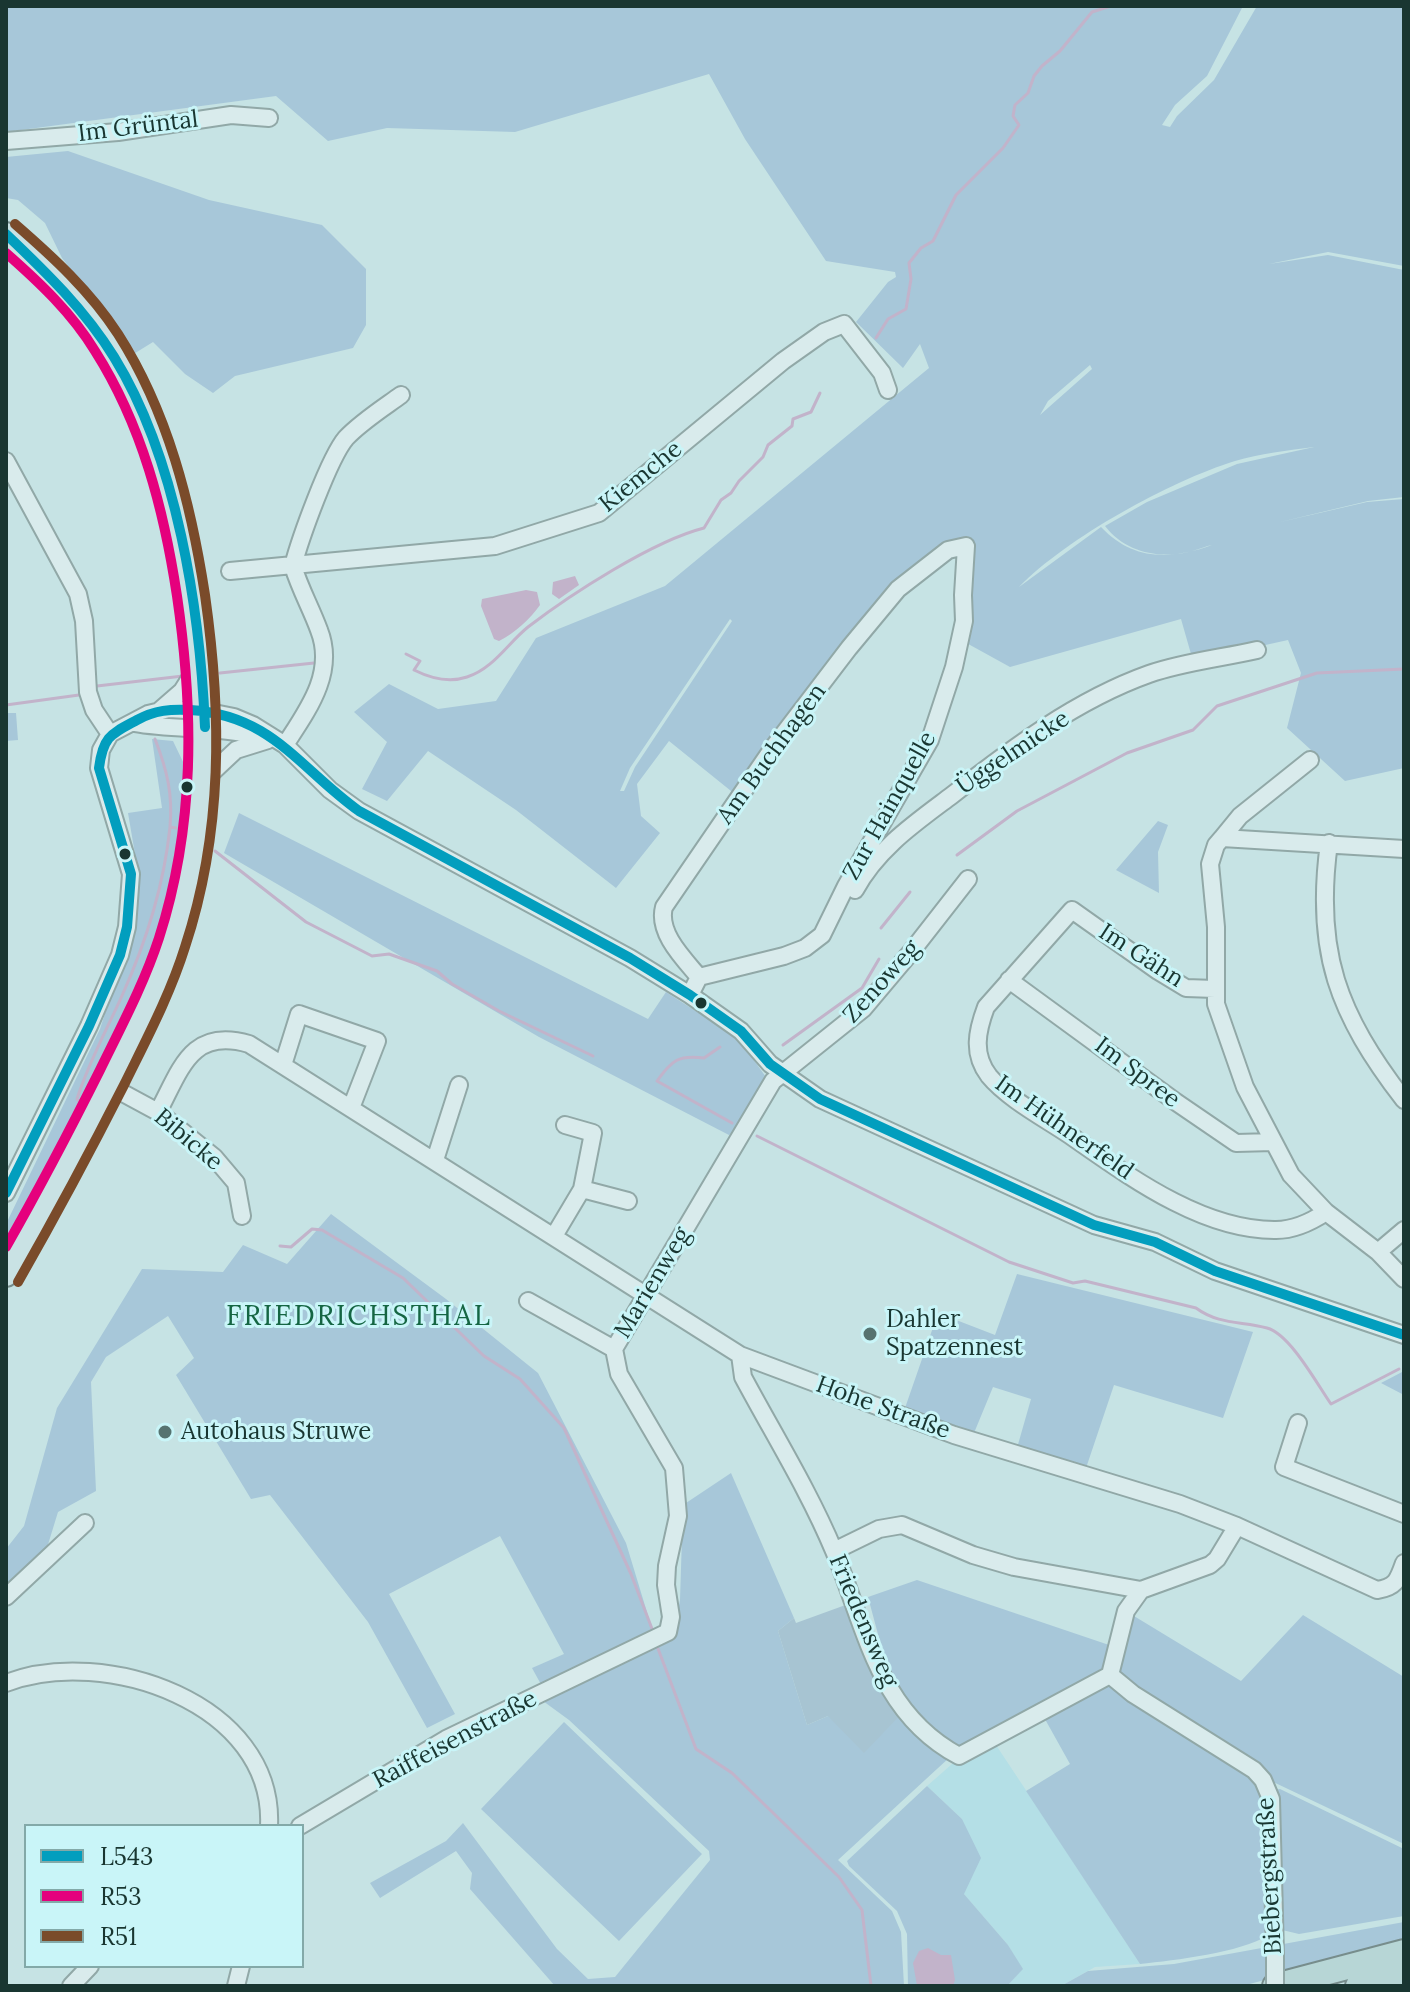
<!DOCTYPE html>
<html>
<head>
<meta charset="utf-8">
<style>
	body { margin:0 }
	#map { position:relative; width:1410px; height:1992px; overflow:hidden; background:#c6e3e4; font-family:Lora,serif }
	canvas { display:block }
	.frame { position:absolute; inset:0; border:8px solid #193631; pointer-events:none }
	.legend { position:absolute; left:24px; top:1824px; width:280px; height:144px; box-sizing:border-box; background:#c9f5f8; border:2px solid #83a9a8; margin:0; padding:10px 14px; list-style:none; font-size:24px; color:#193631 }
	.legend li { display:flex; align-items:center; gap:16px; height:40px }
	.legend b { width:40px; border:2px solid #83a9a8 }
</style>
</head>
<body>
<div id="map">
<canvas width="1410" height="1992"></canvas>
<div class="frame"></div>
<ul class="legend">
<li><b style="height:10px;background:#029ebe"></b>L543</li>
<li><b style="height:10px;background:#e5007d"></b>R53</li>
<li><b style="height:10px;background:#7a4b2a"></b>R51</li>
</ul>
</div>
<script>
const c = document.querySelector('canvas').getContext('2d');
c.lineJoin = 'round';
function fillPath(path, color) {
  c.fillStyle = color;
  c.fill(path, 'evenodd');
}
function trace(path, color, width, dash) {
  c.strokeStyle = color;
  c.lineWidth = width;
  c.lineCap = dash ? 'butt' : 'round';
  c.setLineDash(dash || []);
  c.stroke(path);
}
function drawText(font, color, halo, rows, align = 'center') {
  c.font = font + ' Lora,serif';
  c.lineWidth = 6;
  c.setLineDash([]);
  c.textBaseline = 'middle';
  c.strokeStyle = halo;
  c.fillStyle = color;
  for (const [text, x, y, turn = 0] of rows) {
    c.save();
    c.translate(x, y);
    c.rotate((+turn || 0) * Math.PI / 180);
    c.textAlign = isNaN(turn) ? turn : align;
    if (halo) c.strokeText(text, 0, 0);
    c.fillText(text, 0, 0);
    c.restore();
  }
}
const farmland = new Path2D(`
	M 994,1742 L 1053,1831 L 1140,1964 L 1095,1967 L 1061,1986 L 1007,1986 L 1022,1969 L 1008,1945 L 964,1894 L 962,1819 L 927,1786 L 960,1757 Z`);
const green = new Path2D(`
	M 6,6 L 1243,6 L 1207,76 L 1175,105 L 1162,125 L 1170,127 L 1177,116 L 1214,80 L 1257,6 L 1404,6 L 1404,266 L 1328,252 L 1269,264 L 1328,255 L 1404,270 L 1404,497 L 1368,501 L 1276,523 L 1367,502 L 1404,499 L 1404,768 L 1345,781 L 1287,728 L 1301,673 L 1288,640 L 1193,661 L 1181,619 L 1010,667 L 961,640 L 967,545 L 896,588 L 736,795 L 669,741 L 637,784 L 641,816 L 660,833 L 616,888 L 516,810 L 428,751 L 387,801 L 362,789 L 387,742 L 354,712 L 389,684 L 438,709 L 496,701 L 536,638 L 665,586 L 929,368 L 920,344 L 903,368 L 856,322 L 888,282 L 896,277 L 895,272 L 826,261 L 745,139 L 709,74 L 515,132 L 387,128 L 328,141 L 276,96 L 6,132 ZM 1090,365 L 1092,369 L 1040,415 L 1048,401 ZM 1314,447 L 1237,464 L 1147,502 L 1105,526 C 1125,552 1158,559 1188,552 C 1197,550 1206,546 1212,545 C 1171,560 1133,561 1101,527 L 1019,587 C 1067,538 1170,481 1235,461 C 1259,454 1289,450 1314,447 ZM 730,619 L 732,621 L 635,767 L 624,791 L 620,791 L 630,768 Z
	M 68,151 L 209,200 L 322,225 L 366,269 L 366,325 L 353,348 L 235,376 L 213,393 L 185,374 L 153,342 L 132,355 L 113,324 L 62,258 L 45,223 L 18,200 L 6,198 L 6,157 Z
	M 6,713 L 16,713 L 18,740 L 6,741 Z
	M 152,739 L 173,741 L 185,766 L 184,837 L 161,937 L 131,1014 L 28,1219 L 6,1254 L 6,1224 L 100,1029 L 124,955 L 137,897 L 135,854 L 128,813 L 162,808 Z
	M 239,813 L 648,1019 L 666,992 L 739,1039 L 768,1080 L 741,1125 L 729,1135 L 539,1037 L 224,853 Z
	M 1158,821 L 1168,825 L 1158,852 L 1159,893 L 1116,870 Z
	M 331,1214 L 446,1299 L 538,1373 L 626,1543 L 653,1632 L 543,1688 L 532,1668 L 564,1654 L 500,1536 L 389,1594 L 455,1714 L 427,1728 L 368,1622 L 270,1495 L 251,1499 L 176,1375 L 194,1358 L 168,1316 L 106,1357 L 91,1382 L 96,1491 L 58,1512 L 46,1551 L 6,1586 L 6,1549 L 24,1526 L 57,1408 L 142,1269 L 223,1272 L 243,1245 L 287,1264 Z
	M 1017,1274 L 1253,1332 L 1223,1418 L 1114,1385 L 1085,1471 L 1017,1448 L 1031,1399 L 993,1387 L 974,1433 L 905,1408 L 938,1313 L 995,1335 Z
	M 1404,1371 L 1404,1395 L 1381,1383 Z
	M 731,1473 L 794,1618 L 778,1631 L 807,1725 L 828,1716 L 904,1711 L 934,1750 L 950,1757 L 838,1860 L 892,1911 L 901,1932 L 904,1986 L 555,1986 L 470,1889 L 472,1873 L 456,1851 L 380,1898 L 370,1883 L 446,1841 L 463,1823 L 557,1949 L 588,1979 L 615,1977 L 710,1860 L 709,1851 L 569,1720 L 543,1701 L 673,1637 L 680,1600 L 683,1505 Z
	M 917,1580 L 1112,1646 L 1107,1674 L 958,1751 L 899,1701 L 870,1641 L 879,1638 L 868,1597 Z
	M 1129,1613 L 1241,1681 L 1303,1615 L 1404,1677 L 1404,1844 L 1269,1780 L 1114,1673 Z
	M 1109,1678 L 1253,1772 L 1269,1799 L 1269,1935 C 1239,1953 1176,1960 1140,1964 L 1026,1791 L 1070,1764 L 1041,1712 Z
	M 564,1722 L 702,1854 L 619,1941 L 481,1809 Z
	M 927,1786 L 962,1819 L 981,1858 L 964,1894 L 1008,1945 L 1023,1969 L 1007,1986 L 908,1986 L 907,1934 L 897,1911 L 849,1866 L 847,1861 Z
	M 1280,1789 L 1404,1849 L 1404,1916 L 1299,1934 L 1278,1929 L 1274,1790 Z
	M 1404,1922 L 1404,1943 L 1242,1986 L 1061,1986 L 1088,1971 L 1174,1964 Z`);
const cemetery = new Path2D(`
	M 851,1603 L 904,1711 L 864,1753 L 828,1716 L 807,1725 L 778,1631 L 794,1618 L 796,1623 Z`);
const water = new Path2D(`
	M 575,576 L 579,585 L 559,599 L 552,594 L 553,582 Z
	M 526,590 L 537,592 L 540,605 C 530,619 515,633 499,641 L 494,639 L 481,606 L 482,599 Z
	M 928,1948 L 941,1955 L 951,1955 L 955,1980 L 953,1986 L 917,1986 L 913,1963 L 919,1951 Z`);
const stream = new Path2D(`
	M 876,338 L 888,319 L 906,309 L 911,279 L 909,263 L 921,248 L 933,241 L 956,195 L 1003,148 L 1019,125 L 1013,116 L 1015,105 L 1028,93 L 1034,76 L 1042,66 L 1060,51 L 1092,12 L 1111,6
	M 406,654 L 420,661 L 414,670 C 432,679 449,683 467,677 C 493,669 508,643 528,627 C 571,594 653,541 704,528 L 721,500 L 731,493 L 739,481 L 763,457 L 768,445 L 792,426 L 793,419 L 811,412 L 820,393
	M 220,673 L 314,663
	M 97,686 L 183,676
	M 6,705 L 79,695
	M 155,739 C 167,770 173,794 170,827 L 176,828
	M 215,851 L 306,922 L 372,956 L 389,954 L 437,971 L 452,984 L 499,1011 L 593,1056
	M 957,855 L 1017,811 L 1127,753 L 1193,730 L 1217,706 L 1317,673 L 1404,669
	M 881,928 L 910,892
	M 783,1045 L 862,988 L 879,959
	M 720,1047 L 704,1058 C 678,1055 672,1060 657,1081 L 732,1123
	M 83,1106 L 77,1099 C 88,1064 106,1031 121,998 C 145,945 164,885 170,827
	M 757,1136 L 1009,1262 L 1073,1283 L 1085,1281 L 1196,1308 C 1219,1325 1242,1321 1267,1328 C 1290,1334 1317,1384 1331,1404 L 1399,1369
	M 280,1246 L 291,1247 L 312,1229 L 322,1230 L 403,1278 L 484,1356 L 520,1379 L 564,1428 L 631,1574 L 654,1634
	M 657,1646 L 696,1749 L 732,1773 L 839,1877 L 862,1910 L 871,1986`);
const minor = new Path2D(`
	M 6,141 L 118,132 L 231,115 L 269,118
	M 6,461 L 78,594 L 84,621 L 88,692 L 94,710 L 110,734
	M 293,566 C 300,539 329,458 346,438 C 361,422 383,408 401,395
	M 230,571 L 495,546 L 599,513 L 783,361 L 824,332 L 844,324 L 882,373 L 888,390
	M 159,711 L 182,691 L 199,664
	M 134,723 C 178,731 221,725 264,738
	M 285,745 C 307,711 336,673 319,630 C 311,608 300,589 293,566
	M 204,780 L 236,750 L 268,740
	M 1222,838 L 1240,816 L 1310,760
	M 1329,843 C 1314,952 1338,1014 1404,1100
	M 1404,849 L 1222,838 L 1216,845 L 1210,864 L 1216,927 L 1216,1004 L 1245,1087 L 1291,1175 L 1326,1212 L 1378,1252 L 1404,1279
	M 855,890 C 877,849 915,823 951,796 C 1011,749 1076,700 1149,674 C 1183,662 1222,658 1257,650
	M 1009,980 L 1176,1102 L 1236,1143 L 1273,1142
	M 1215,989 L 1186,988 L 1158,971 L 1072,910 L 986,1007 C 977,1031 972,1054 989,1076 C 1007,1098 1044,1118 1068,1134 C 1126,1174 1201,1231 1276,1230 C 1294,1230 1311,1222 1326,1212
	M 690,995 L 699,977 C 684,959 657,933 664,907 L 775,745 L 849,648 L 898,589 L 948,550 L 966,546 L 963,595 L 964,621 L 954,667 L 930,740 L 846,886 L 822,935 L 805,948 L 784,956 L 699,977
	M 283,1065 L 299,1014 L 377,1041 L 351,1108
	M 108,1085 L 158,1112 L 214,1157 L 236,1183 L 242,1216
	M 158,1112 C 181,1069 191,1027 249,1044 L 740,1355 L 954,1435 L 1180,1504 L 1237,1526 L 1377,1590 C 1396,1587 1398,1580 1404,1563
	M 435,1160 L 459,1085
	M 582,1189 L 628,1201
	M 6,1193 L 89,1026 L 120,955 L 127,927 L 131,874 L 99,768 L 101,750 L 110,734 L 148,714 L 169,709 L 204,711 L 234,717 L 253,725 L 285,745 L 330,790 L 359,811 L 630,958 L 690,995 L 741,1031 L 770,1064 L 820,1099 L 1094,1225 L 1155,1242 L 1215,1271 L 1404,1335
	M 554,1236 L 582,1189 L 593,1133 L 565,1125
	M 1378,1252 L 1404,1230
	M 528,1301 L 614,1349
	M 740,1355 L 743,1377 C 774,1435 809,1491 834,1551 C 866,1628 878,1713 959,1756 L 1110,1675
	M 1298,1423 L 1284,1467 L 1404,1514
	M 834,1551 L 879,1529 L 902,1525 L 973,1555 L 1014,1567 L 1141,1590
	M 6,1597 L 85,1523
	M 1110,1675 L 1133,1694 L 1254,1770 L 1263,1780 L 1271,1799 L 1275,1954
	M 1110,1675 L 1126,1611 L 1141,1590 L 1210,1565 L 1217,1559 L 1237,1526
	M 6,1683 C 104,1645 275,1703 269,1826
	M 300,1826 L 446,1739 L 668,1632 L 671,1617 L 666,1585 L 667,1566 L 678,1516 L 674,1468 L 619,1374 L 614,1349 L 773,1081 L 863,1009 L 911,952 L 968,879
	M 71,1986 L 90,1966
	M 236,1986 L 241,1966`);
const major = new Path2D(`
	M 6,234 C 48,271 90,310 117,360 C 164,444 180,518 193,612 C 209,729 210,826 173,940 C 159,984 137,1026 117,1067 C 82,1137 45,1207 6,1275`);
const highway = new Path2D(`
	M 1275,1986 L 1404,1952
	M 1358,1986 L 1404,1975`);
const minorBridge = new Path2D(`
	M 1275,1954 L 1275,1986`);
const bus1 = new Path2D(`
	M 6,234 C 46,272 85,310 114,357 C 177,459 200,609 205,727
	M 6,1193 L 89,1026 L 120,955 L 127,927 L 131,874 L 99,768 C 103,736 111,734 137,720 C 155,710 171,709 190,710 C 272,715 299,768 359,811 L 630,958 L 690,995 L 741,1031 L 770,1064 L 820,1099 L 1094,1225 L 1155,1242 L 1215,1271 L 1404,1335`);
const bus2 = new Path2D(`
	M 6,253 C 39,282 72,313 95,351 C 142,425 164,510 177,596 C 194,712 195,826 159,938 C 144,984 121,1027 100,1070 C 70,1130 39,1189 6,1247`);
const bus3 = new Path2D(`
	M 15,224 C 53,257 90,291 118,334 C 168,412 191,504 205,595 C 222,714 223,832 185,947 C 170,995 146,1040 124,1085 C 90,1152 55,1217 18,1282`);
const markers = [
	[187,787,7,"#193631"],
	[125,854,7,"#193631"],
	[701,1003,7,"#193631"],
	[870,1334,8,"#567370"],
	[165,1432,8,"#567370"]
];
const streetNames = [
	["Im Grüntal",138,127,-7],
	["Kiemche",641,477,-39],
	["Üggelmicke",1013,753,-34],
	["Am Buchhagen",772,754,-54],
	["Zur Hainquelle",890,806,-61],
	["Im Gähn",1141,956,33],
	["Zenoweg",882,982,-48],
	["Im Spree",1137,1073,37],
	["Im Hühnerfeld",1064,1128,35],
	["Bibicke",188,1140,40],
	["Marienweg",653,1283,-59],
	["Hohe Straße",883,1408,20],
	["Friedensweg",863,1621,67],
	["Raiffeisenstraße",455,1740,-28],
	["Biebergstraße",1270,1876,-93]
];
const poiNames = [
	["Dahler",886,1320],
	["Spatzennest",886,1348],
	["Autohaus Struwe",181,1432]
];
const quarterNames = [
	["FRIEDRICHSTHAL",359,1317]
];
fillPath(farmland, '#b4dfe6');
fillPath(green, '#a7c7d9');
fillPath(cemetery, '#a7c4d2');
fillPath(water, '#c2b3ca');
trace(stream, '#c2b3ca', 3);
trace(minor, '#91a8a7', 20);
trace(major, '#778d8c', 26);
trace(highway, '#778d8c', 28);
trace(minor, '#d9ebec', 16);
trace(major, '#c9e2e4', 22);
trace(highway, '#b7d6d6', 24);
trace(minorBridge, '#91a8a7', 20, []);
trace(minorBridge, '#d9ebec', 16);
trace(bus1, '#029ebe', 10);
trace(bus2, '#e5007d', 10);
trace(bus3, '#7a4b2a', 10);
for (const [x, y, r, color] of markers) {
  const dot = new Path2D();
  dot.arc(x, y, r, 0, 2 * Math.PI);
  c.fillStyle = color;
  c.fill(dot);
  trace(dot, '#c9f5f8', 3);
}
drawText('24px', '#193631', '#c9f5f8', streetNames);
drawText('24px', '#193631', '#c9f5f8', poiNames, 'left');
c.letterSpacing = '2px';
drawText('28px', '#156643', '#c9f5f8', quarterNames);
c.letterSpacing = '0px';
</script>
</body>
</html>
